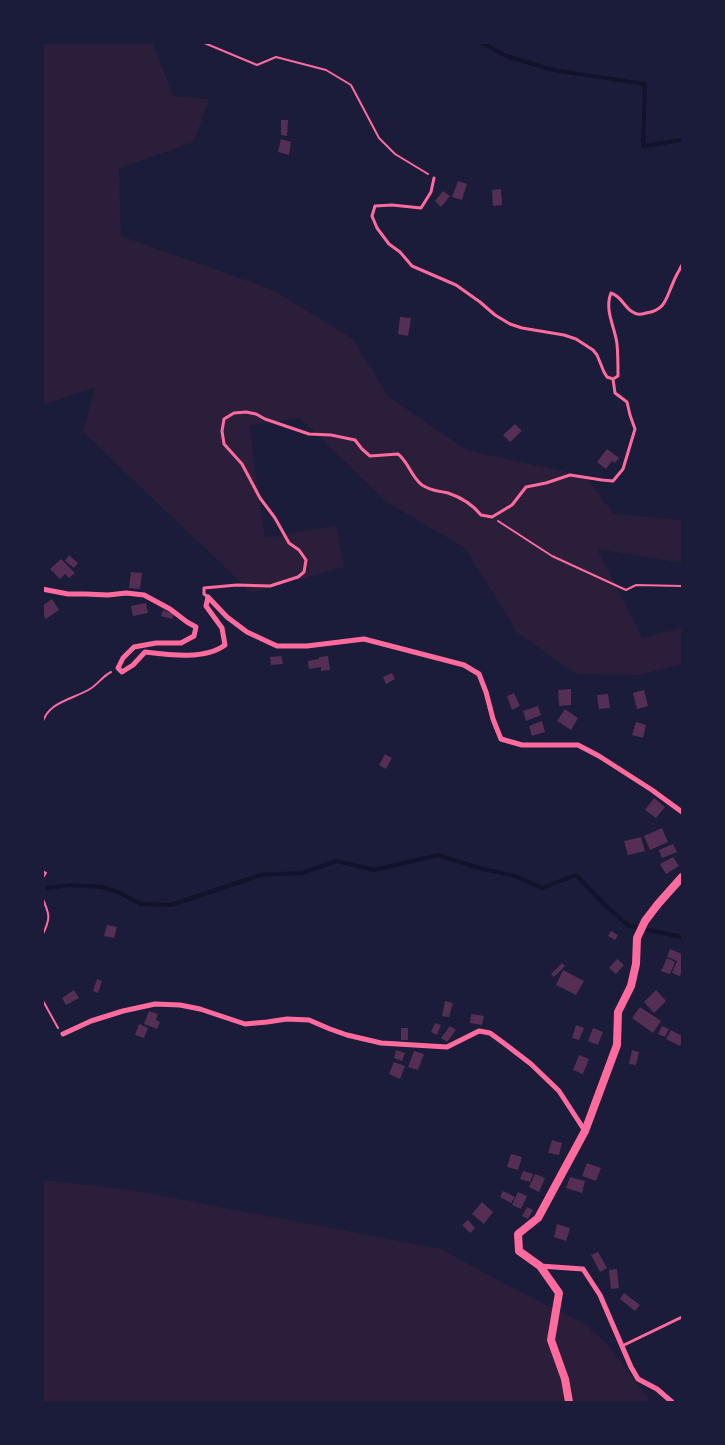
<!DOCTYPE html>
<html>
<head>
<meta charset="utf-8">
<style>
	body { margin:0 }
	#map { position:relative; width:725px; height:1445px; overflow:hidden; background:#1b1b3a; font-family:"DM Sans",sans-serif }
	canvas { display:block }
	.frame { position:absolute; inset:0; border:44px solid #1b1b3a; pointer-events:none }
</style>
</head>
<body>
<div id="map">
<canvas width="725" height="1445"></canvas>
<div class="frame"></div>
</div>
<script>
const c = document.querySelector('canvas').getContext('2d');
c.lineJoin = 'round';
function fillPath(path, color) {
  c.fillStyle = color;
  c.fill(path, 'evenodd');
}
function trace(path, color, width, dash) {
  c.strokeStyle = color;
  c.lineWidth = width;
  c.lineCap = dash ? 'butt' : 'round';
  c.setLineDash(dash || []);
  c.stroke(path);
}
const green = new Path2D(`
	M 42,43 L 153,43 L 173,96 L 209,99 L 194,142 L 119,168 L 121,236 L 273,290 L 353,339 L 388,396 L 466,450 L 585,476 L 614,514 L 682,520 L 682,563 L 597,549 L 642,638 L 682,628 L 682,664 L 639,675 L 576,674 L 518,633 L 465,548 L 385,501 L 300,418 L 249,426 L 265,538 L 336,526 L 344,567 L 252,593 L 83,432 L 95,387 L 43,405 Z
	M 43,1180 L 131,1190 L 441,1249 L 509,1286 L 585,1324 L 606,1343 L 651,1402 L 43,1402 Z`);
const stream = new Path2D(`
	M 481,42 L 506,56 L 553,70 L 645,84 L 643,146 L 682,140
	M 47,888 L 70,885 L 102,887 L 118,892 L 141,904 L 171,905 L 261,875 L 302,873 L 337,861 L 374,870 L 438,855 L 479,868 L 515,876 L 542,888 L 576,875 L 606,906 L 629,926 L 678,936 L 682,939`);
const building = new Path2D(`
	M 281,120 L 288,120 L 287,136 L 281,135 Z
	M 281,139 L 291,142 L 289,155 L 278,152 Z
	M 458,181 L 467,184 L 462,200 L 452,197 Z
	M 501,189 L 502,205 L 493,206 L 492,190 Z
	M 443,191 L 450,196 L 441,207 L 435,201 Z
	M 400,317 L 411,318 L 408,336 L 398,334 Z
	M 515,424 L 522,431 L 510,442 L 503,435 Z
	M 607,449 L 619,458 L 615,463 L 612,461 L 606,469 L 597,462 Z
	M 69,555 L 78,563 L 74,568 L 65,561 Z
	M 61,559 L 75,573 L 69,578 L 65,574 L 60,579 L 50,569 Z
	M 131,572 L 142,573 L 140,589 L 129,588 Z
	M 52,599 L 59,610 L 46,619 L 42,613 L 42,606 Z
	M 146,603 L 148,613 L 133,616 L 131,606 Z
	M 163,610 L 174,614 L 172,619 L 161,616 Z
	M 281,656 L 283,664 L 271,665 L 270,657 Z
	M 328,656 L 330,670 L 321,671 L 321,667 L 309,669 L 308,661 L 319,659 L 319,657 Z
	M 392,673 L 395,679 L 386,684 L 383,677 Z
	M 571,689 L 571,705 L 559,706 L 558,690 Z
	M 644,690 L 648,706 L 637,709 L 633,693 Z
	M 514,693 L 520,706 L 512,710 L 507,696 Z
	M 608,694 L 610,708 L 599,709 L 597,695 Z
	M 538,706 L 541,715 L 526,721 L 523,711 Z
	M 565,709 L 578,718 L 571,730 L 557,721 Z
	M 542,721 L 545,732 L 532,736 L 529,726 Z
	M 636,722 L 646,725 L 643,738 L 632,735 Z
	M 385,754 L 392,758 L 386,769 L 379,765 Z
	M 654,798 L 665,807 L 656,818 L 645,810 Z
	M 662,828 L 668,842 L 650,850 L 644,836 Z
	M 641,837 L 645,851 L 628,855 L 624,841 Z
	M 673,844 L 677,852 L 662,858 L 659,850 Z
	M 673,857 L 679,866 L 666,874 L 660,864 Z
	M 107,925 L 117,927 L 114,938 L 104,936 Z
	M 611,931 L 618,935 L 615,940 L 608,936 Z
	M 670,949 L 682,954 L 682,971 L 680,976 L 672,973 L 677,961 L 667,957 Z
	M 667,958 L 675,962 L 670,974 L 661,971 Z
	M 617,959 L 624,965 L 616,974 L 609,968 Z
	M 562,963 L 565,966 L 554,977 L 551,974 Z
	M 563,970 L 584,981 L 576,995 L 556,985 Z
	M 97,979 L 102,981 L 98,993 L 93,991 Z
	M 74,990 L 79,998 L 66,1005 L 62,998 Z
	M 656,990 L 666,1001 L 654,1013 L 644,1002 Z
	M 445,1001 L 453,1003 L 449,1017 L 442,1016 Z
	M 640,1007 L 661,1021 L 653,1033 L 632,1018 Z
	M 149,1011 L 158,1014 L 156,1020 L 160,1022 L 157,1029 L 144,1024 Z
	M 471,1014 L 484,1016 L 482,1025 L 470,1023 Z
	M 435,1023 L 441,1025 L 437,1035 L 431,1032 Z
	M 139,1024 L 148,1028 L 144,1038 L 135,1035 Z
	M 576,1025 L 584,1028 L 579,1040 L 572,1038 Z
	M 450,1026 L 456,1030 L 447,1042 L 441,1038 Z
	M 662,1026 L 669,1029 L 665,1037 L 658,1034 Z
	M 401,1028 L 408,1028 L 408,1040 L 401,1040 Z
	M 593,1028 L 603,1032 L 598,1045 L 588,1041 Z
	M 671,1030 L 682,1036 L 682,1042 L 680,1046 L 666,1039 Z
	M 396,1050 L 405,1053 L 402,1061 L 394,1058 Z
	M 632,1050 L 639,1052 L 636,1065 L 629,1064 Z
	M 414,1051 L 424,1054 L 418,1070 L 408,1067 Z
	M 579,1055 L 589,1059 L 583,1074 L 573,1070 Z
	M 394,1062 L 405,1066 L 400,1079 L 389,1074 Z
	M 552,1140 L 562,1143 L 559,1155 L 548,1153 Z
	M 511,1154 L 522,1157 L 518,1170 L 507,1167 Z
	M 587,1163 L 601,1168 L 596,1181 L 582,1176 Z
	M 523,1171 L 533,1174 L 530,1182 L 520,1179 Z
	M 535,1174 L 545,1178 L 539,1192 L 529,1187 Z
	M 570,1177 L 585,1181 L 582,1193 L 566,1188 Z
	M 503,1191 L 515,1197 L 511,1203 L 500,1197 Z
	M 518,1192 L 527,1196 L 521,1209 L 512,1205 Z
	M 482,1202 L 493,1212 L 484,1224 L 472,1214 Z
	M 527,1207 L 533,1210 L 528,1219 L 522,1216 Z
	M 468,1220 L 475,1228 L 470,1233 L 462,1225 Z
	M 557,1224 L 570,1228 L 566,1241 L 554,1237 Z
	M 598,1252 L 607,1268 L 600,1272 L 591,1255 Z
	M 617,1269 L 619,1288 L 611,1289 L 609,1270 Z
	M 624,1293 L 640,1305 L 635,1311 L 620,1299 Z`);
const path = new Path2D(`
	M 202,42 L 257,65 L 276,57 L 326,70 L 351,85 L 379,138 L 395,154 L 428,174
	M 498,521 L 552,556 L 626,590 L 636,585 L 682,586
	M 42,725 C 46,702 74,699 90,689 C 98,684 103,676 111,672
	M 42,871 L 46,873 L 42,879
	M 42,897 C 50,915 51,918 42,936
	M 42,999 L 58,1028`);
const service = new Path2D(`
	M 434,178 L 431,192 L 421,208 L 392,205 L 375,206 L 372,216 L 377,228 L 389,244 L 400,252 L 412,266 L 456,285 L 480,302 L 495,315 L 510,324 L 522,328 L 564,335 L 576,339 L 593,350 L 597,355 L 604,372 L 607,377 L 613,379 L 618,376 C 618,365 618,354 617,344 C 615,327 604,310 611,293 C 621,296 623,305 631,311 C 637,315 640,315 646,313 C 666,310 666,298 673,283 C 675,277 679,271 682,265
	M 208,597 L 204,594 L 204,588 L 237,585 L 270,586 L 298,577 L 304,572 L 306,560 L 299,550 L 289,543 L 275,518 L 260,498 L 242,464 L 224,444 L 222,431 L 224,419 L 234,413 L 246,412 L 256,414 L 265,419 L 309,434 L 331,435 L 355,440 L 362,449 L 370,456 L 398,454 C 408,461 411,477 422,485 C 433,492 437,490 448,493 C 460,497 473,505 481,515 L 492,517 L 512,505 L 526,487 L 546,483 L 570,475 L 602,480 L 613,481 L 623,469 L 635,429 L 630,415 L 627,402 L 615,393 L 613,379
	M 622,1346 L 682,1317`);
const minor = new Path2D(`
	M 42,589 L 68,594 L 85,594 L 108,595 L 126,593 L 144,595 L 170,609 L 187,622 L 196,627 L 194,636 L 181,643 L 156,643 L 134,647 L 123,658 L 118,668 L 122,672 L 133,665 L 145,652 C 169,655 205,660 225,645 L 222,628 L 206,606 L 208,597
	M 208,597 L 227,617 L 247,632 L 277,646 L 307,646 L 364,639 L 464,665 L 479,674 L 486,692 L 493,719 L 501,739 L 522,745 L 578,745 L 599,756 L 652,790 L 682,812
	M 63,1034 L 91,1021 L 123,1011 L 155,1004 L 180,1005 L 200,1009 L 245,1024 L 267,1022 L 287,1019 L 309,1020 L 330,1029 L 347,1035 L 381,1043 L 447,1047 L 479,1031 L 490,1033 L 505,1044 L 531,1064 L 559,1091 L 585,1131
	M 540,1266 L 583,1269 L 600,1295 L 631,1367 L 638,1379 L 657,1389 L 672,1402`);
const tertiary = new Path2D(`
	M 569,1402 L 565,1379 L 551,1340 L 559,1293 L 540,1266 L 519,1251 L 518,1234 L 538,1218 L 585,1131 L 617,1045 L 618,1012 L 631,986 L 636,964 L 637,938 L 645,921 L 658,904 L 682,877`);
fillPath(green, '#2a1e3b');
trace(stream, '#12122b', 4);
fillPath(building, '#542f53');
trace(path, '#ff6b9d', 2);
trace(service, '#ff6b9d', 3);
trace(minor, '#ff6b9d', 5);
trace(tertiary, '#ff6b9d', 8);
</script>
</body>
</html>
